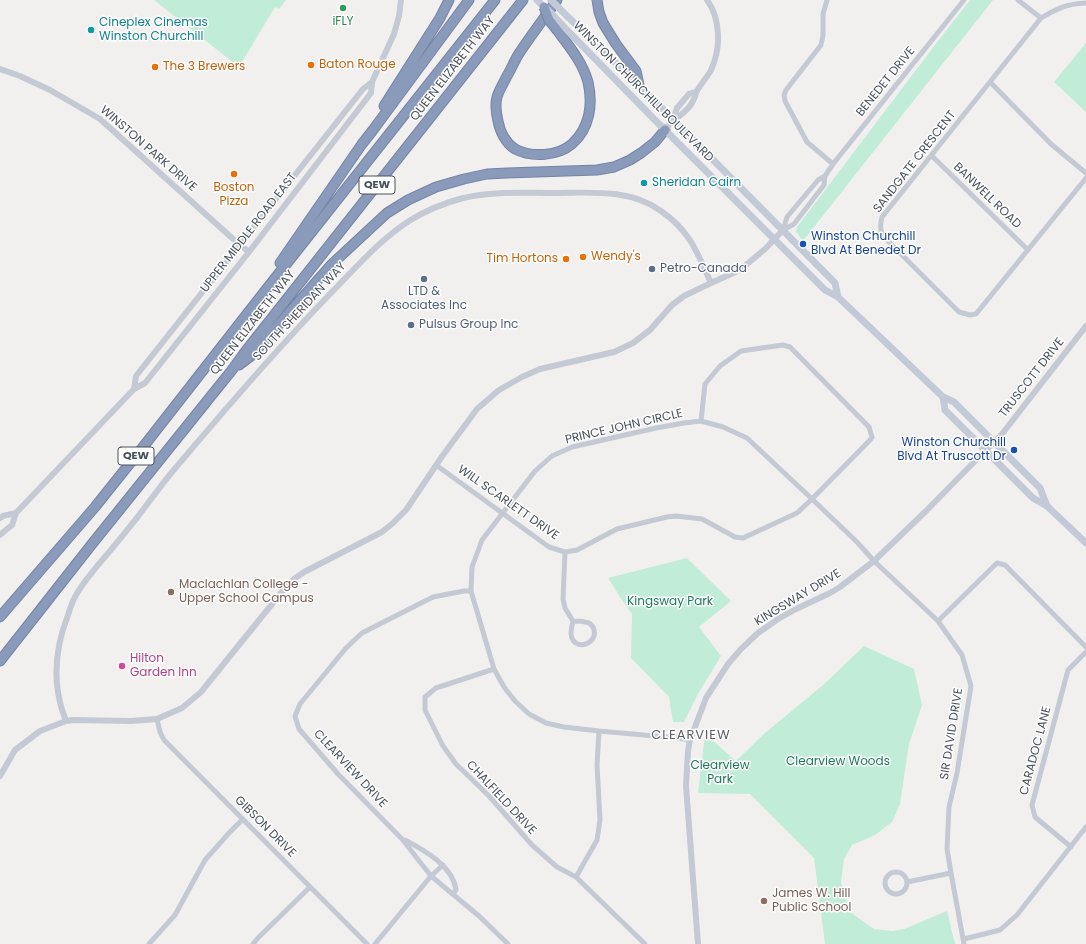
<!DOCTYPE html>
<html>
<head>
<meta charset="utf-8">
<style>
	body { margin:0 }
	canvas { display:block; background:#f2f0ef }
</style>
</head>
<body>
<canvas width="1086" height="944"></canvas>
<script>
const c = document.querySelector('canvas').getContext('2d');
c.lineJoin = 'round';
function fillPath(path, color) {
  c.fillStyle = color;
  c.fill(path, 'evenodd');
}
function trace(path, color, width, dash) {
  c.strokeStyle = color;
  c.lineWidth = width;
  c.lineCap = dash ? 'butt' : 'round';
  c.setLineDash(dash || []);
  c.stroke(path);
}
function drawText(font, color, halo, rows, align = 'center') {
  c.font = font + ' Poppins,sans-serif';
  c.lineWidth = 3;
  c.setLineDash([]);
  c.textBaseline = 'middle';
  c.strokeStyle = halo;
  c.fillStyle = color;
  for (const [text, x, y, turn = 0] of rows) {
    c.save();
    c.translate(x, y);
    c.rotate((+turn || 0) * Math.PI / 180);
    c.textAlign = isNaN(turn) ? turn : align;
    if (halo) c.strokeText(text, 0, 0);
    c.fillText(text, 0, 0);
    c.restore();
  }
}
const green = new Path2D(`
	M 154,0 L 286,0 L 279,9 L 275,7 L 239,67 Z
	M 970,0 L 993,0 L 803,241 L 796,232 L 797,227 L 938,41 Z
	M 1086,43 L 1086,112 L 1054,82 Z
	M 687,558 L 731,601 L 699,627 L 721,656 L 698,694 L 684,722 L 673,722 L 669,697 L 631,658 L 632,614 L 626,606 L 608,578 Z
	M 864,646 L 914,669 L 922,705 L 909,744 L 900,804 L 892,822 L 875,835 L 852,845 L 844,859 L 841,882 L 850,912 L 874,929 L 892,931 L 904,929 L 947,911 L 955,944 L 825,944 L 814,858 L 750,794 L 698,793 L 705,734 L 736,761 L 765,733 L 823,685 Z`);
const minor = new Path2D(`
	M 827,0 L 823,14 L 823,35 L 821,45 L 786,90 L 784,95 L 785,101 L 807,142 L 833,164
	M 1018,0 L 1041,18
	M 1086,3 C 1066,4 1058,8 1041,18 L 882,217 C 880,225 880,229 883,236 L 959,312 L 970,315 L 976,314 L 1086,178
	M 991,83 L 1051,144 L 1086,173
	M 932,156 L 1028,250
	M 783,230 L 794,224 L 824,185 L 825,176 L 833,164 L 964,0
	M 783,230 L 787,217 L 818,180 L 825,176
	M 436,465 L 549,547 L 565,552 L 577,550 L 617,529 L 667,517 L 676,516 L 702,519 L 735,537 L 743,538 L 797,513 L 812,499 L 870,440 L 872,437 L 869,427 L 790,347 L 783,345 L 741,351 L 720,366 L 705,384 L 701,421
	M 565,552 L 563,599 L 565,608 L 573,621
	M 471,591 L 464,591 L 433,597 L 362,633 L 346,648 L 300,704 L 295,716 L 299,729 L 338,774 L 402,839 L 431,876 L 479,916 L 508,944
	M 573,621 C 577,621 581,621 585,622 C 588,622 591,624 593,627 C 601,644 573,653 571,634 C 571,630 572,625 573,621 Z
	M 938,621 L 997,563 L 1005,565 L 1086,647
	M 494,669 L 436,688 L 425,697 L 425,710 L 443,746 L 456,764 L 489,796 L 532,845 L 557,867 L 576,877 L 645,944
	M 157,719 L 160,732 L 164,740 L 367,944
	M 690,740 L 677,738 L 599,731 L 564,727 L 546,723 L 529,714 L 515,701 L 504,687 L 494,669 L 471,591 L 472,567 L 482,540 L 535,471 L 552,456 L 572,447 L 656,428 L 684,423 L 701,421 L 723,427 L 747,438 L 812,499 L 857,542 L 874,561 L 938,621 L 962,655 L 971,686 L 957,773 L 949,807 L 947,849 L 951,873 L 964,944
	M 405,840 C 424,850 453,866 456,890 L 453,894
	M 1071,847 L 1035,817 L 1032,805 L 1068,670 L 1086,652
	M885 883a11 11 0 1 1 22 0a11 11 0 1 1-22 0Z
	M 576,877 L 597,840 L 600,820 L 597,765 L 599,731
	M 907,882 L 951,873
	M 964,939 L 1000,930 L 1017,915 L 1086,827
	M 149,944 L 175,915 L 205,860 L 229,833 L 243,819
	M 253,944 L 258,938 L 310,887
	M 375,944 L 431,876 L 443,865`);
const tertiary = new Path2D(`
	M 0,69 L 20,76 L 50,90 L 100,119 L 232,238 L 249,252
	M 673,120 C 681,116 690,108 694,99 C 696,96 695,93 697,91 C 701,83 707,78 711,70 C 721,49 721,19 707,0
	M 665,130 L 673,120 L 677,108 L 689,94 L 696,92
	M 134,389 L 136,376 L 363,89 L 372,82
	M 0,518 L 3,516 L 16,513
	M 0,535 L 12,525 L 16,513 L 134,389 L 145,383 L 249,252 L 371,93 L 372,82 L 394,34 L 399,16 L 401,0
	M 66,721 C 64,715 61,708 60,702 C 53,673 57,643 68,615 C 70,609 72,602 75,597 C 81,585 90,575 98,565 C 111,550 123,535 136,519 C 150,501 163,482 178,465 C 227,407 277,349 329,295 C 354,270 378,241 409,221 C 425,211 444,203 463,198 C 492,191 522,193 551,193 C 589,193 629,188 661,211 C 690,231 697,252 711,283
	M 0,776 L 15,750 L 40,731 L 66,721 L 73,720 L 131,721 L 157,719 L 182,708 L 201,692 L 285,588 L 294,579 L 304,572 L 382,532 L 393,523 L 406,510 L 443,455 L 477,409 L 499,390 L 522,377 L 540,369 L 614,352 L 633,343 L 650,330 L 672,305 L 684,296 L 711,283 L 740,270 L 765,249 L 783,230
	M 698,944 L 686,786 L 688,751 L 690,740 L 706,698 L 728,664 L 741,649 L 758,633 L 778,619 L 796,609 L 830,593 L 840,587 L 874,561 L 926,511 L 977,459 L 1002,434 L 1086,326`);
const secondary = new Path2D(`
	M 537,0 L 544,7
	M 568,17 L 639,85 L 835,283 L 838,297
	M 562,25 L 652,117 L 825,290 L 838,297 L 943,397 L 954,402 L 1040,488 L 1047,506
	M 943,397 L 945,410 L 1033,498 L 1047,506 L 1086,543`);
const motorway = new Path2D(`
	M 597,0 L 599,12 L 603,23 L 616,44 L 636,71 L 639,85
	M 557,30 C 569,46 583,63 588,82 C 593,104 590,128 572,144 C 558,156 532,158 515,149 C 506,143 500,132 498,121 C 496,113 495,105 497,97 C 499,90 504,82 507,76 C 512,68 515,59 520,52 C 532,34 545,17 557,0
	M 384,106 L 440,18 L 449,0
	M 280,263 L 362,144 L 373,130 L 469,0
	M 239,365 L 251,356 L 332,264 L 387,213 L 408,200 L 436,187 L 464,179 L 487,174 L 507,173 L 597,170 L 614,167 L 630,160 L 641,153 L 655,142 L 665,130
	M 0,617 L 95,507 L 147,442 L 265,291 L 495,0
	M 0,661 L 92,544 L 232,370 L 245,352 L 523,0`);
const secondaryBridge = new Path2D(`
	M 551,0 L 568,17
	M 546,8 L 562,25`);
const motorwayBridge = new Path2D(`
	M 544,7 L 549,20 L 557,30`);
const markers = [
	[343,8,4,"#2e9e5b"],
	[91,30,4,"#0f9aa8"],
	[311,65,4,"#e8710a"],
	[155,67,4,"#e8710a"],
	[234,174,4,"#e8710a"],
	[644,183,4,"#0f9aa8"],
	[803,244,4,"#1a4fb4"],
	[583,257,4,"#e8710a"],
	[566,259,4,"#e8710a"],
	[652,269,4,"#5c6f8a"],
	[424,279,4,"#5c6f8a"],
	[411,325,4,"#5c6f8a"],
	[1014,450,4,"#1a4fb4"],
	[171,592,4,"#8d6e63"],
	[122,666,4,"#d1479c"],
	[764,901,4,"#8d6e63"]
];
const shields = [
	[377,185,36],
	[136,456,36]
];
const shieldNames = [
	["QEW",377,185],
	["QEW",136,456]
];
const leisureNames = [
	["iFLY",343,22]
];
const cultureNames = [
	["Cineplex Cinemas",99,23],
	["Winston Churchill",99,37],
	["Sheridan Cairn",652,183]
];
const foodNames = [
	["Baton Rouge",319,65],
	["The 3 Brewers",163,67],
	["Boston",234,188,"center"],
	["Pizza",234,202,"center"],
	["Wendy's",591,257],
	["Tim Hortons",558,259,"right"]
];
const streetNames = [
	["QUEEN ELIZABETH WAY",453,69,-52],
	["BENEDET DRIVE",886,82,-51],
	["WINSTON CHURCHILL BOULEVARD",643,92,45],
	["WINSTON PARK DRIVE",148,149,41],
	["SANDGATE CRESCENT",915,162,-52],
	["BANWELL ROAD",987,196,44],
	["UPPER MIDDLE ROAD EAST",249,233,-52],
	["SOUTH SHERIDAN WAY",300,312,-47],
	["QUEEN ELIZABETH WAY",253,323,-52],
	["TRUSCOTT DRIVE",1032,378,-52],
	["PRINCE JOHN CIRCLE",624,427,-13],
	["WILL SCARLETT DRIVE",508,503,35],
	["KINGSWAY DRIVE",798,598,-31],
	["SIR DAVID DRIVE",952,734,-81],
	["CARADOC LANE",1036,751,-75],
	["CLEARVIEW DRIVE",350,769,47],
	["CHALFIELD DRIVE",501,798,47],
	["GIBSON DRIVE",265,827,45]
];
const transitNames = [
	["Winston Churchill",811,237],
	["Blvd At Benedet Dr",811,251],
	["Winston Churchill",1006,443,"right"],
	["Blvd At Truscott Dr",1006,457,"right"]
];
const serviceNames = [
	["Petro-Canada",660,269],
	["LTD &",424,292,"center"],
	["Associates Inc",424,306,"center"],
	["Pulsus Group Inc",419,325]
];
const educationNames = [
	["Maclachlan College -",179,585],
	["Upper School Campus",179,599],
	["James W. Hill",772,894],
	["Public School",772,908]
];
const parkNames = [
	["Kingsway Park",670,602],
	["Clearview Woods",838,762],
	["Clearview",720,766],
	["Park",720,780]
];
const hotelNames = [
	["Hilton",130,659],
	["Garden Inn",130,673]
];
const neighbourhoodNames = [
	["CLEARVIEW",691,736]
];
fillPath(green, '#c1ecd8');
trace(motorway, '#7585a6', 11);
trace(minor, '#c4c9d3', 5);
trace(tertiary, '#c4c9d3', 6);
trace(secondary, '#c3cad7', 7);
trace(motorway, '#8a9abb', 9);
trace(motorwayBridge, '#7585a6', 11, []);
trace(secondaryBridge, '#c3cad7', 7);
trace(motorwayBridge, '#8a9abb', 9);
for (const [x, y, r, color] of markers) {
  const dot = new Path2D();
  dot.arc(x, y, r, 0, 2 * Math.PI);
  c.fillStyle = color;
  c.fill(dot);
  trace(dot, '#fff', 1.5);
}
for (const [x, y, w] of shields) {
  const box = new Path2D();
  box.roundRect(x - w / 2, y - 9, w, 18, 3);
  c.fillStyle = '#fff';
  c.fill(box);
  trace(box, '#48505b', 1);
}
drawText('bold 11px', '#48505b', null, shieldNames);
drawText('12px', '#27864d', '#fff', leisureNames);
drawText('12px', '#0d838f', '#fff', cultureNames, 'left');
drawText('12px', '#c56008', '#fff', foodNames, 'left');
drawText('12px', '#48505b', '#fff', streetNames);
drawText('12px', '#164399', '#fff', transitNames, 'left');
drawText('12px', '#4e5e75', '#fff', serviceNames, 'left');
drawText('12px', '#785e54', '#fff', educationNames, 'left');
drawText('12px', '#1d7859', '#fff', parkNames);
drawText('12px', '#b23c85', '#fff', hotelNames, 'left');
c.letterSpacing = '1px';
drawText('13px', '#5c5e64', '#fff', neighbourhoodNames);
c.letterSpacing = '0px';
</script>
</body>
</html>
